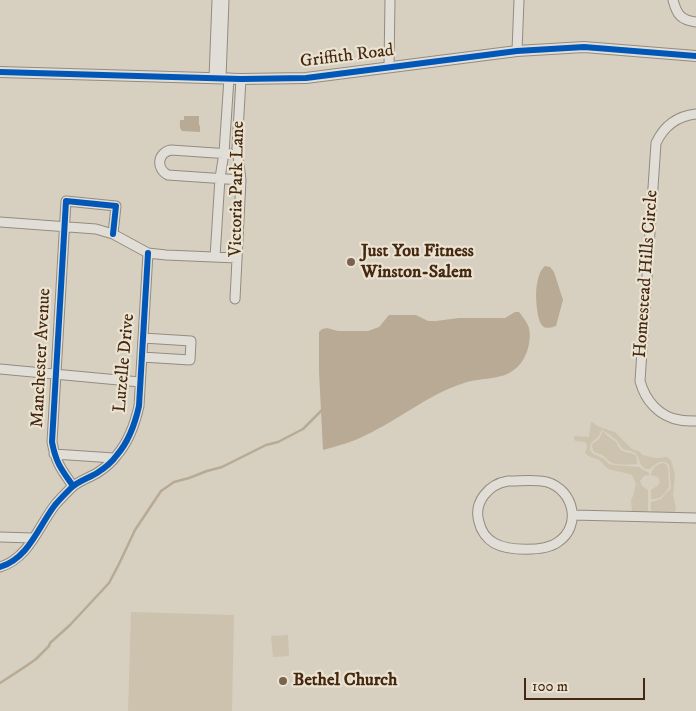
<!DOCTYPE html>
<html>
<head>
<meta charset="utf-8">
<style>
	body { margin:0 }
	#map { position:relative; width:696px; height:711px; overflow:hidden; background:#d7d0c1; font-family:"IM FELL DW Pica",serif }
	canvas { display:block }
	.scale { position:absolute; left:524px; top:678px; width:121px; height:22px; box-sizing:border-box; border:2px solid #462811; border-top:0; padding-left:6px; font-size:15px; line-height:18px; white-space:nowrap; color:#462811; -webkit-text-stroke:4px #eae3d2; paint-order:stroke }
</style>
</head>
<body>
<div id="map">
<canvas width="696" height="711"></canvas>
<div class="scale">100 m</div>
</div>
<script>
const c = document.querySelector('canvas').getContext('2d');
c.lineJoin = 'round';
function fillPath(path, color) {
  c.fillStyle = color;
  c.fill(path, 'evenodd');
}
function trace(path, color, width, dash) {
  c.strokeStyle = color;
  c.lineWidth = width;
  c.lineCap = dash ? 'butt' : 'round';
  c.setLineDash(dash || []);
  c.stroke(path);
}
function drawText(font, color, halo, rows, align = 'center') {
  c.font = font + ' "IM FELL DW Pica",serif';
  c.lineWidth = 4.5;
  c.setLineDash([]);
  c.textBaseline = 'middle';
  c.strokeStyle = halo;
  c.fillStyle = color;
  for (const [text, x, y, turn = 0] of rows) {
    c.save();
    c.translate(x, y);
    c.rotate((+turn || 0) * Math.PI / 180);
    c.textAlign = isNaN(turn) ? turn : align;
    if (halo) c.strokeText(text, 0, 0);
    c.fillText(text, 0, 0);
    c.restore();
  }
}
const green = new Path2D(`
	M 591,422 L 594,423 L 597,426 L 615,432 L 632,449 L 640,452 L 642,455 L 657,458 L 667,457 L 671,460 L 675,475 L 673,495 L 676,508 L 675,513 L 653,513 L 651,510 L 651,502 L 661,499 L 671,488 L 669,465 C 663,458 655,464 650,469 L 646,469 L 641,465 C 636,451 637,453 623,449 C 621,447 620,445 618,442 C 616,439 605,431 602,430 L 598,437 L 591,443 L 590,449 L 592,453 L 604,459 L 609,464 L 613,465 L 639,467 L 649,473 L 649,475 L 644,476 L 640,481 L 642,486 L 648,490 L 648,510 L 646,513 L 632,512 L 631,500 L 633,496 L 636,484 L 632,475 C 625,472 619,472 612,470 C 606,469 603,463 599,460 C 593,457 589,458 585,453 L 587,447 L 586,443 C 582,440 577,443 574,440 L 574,436 L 589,437 Z
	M 603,431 C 605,433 607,436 609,437 C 611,439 614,440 616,442 C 618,444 618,447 620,449 C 627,456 639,449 637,464 C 631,465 618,465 612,463 C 608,461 606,457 602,455 C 595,452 592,453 592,444 L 599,439 Z
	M 663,463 L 666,464 L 668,467 L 669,487 C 665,495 659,500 651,499 L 651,490 L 657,486 L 660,482 L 658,477 L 651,475 C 652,468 657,464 663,463 Z
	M 131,612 L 234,615 L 232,711 L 128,711 Z
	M 288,635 L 289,656 L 273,657 L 271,636 Z`);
const water = new Path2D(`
	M 184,116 L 199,116 L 199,125 L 200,126 L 200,132 L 182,131 C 179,128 180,124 180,120 L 184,120 Z
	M 545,266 L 550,267 L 554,272 L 563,300 L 556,326 C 553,327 548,329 544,327 C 536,323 535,292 537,284 C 538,278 540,270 545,266 Z
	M 515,312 L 519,312 C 523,317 527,322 529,328 C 532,342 526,361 515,369 C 501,381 481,377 464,383 C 429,394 400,419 366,435 C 353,442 337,446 323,450 L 319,372 L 319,332 L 322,329 L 327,328 L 338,331 L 368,331 L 379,327 L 389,315 L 416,315 L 428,321 L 436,321 L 459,318 L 505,318 Z`);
const stream = new Path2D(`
	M 0,683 C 12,675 24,668 36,659 L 49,646 L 50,643 L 70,625 L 109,583 L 119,564 L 135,530 L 161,491 L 174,482 L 189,478 L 207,471 L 222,467 L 266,445 L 278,442 L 303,429 L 322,410`);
const minor = new Path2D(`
	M 673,0 C 677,15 681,20 696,22
	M 517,51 L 519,0
	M 389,67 L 390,0
	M 214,78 L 217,0
	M 221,78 L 224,0
	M 696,114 C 677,116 664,126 656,143 L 640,381 C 645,400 659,417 680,420 C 685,421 691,421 696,421
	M 230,154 L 171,150 C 157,153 156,169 168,175 L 241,180
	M 0,222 L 96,229 L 113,234 L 148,253 L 166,255 L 237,258
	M 215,257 L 220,178 L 224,153 L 229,78
	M 235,299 L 241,180 L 237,148 L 241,79
	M 142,357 L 190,360 L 191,341 L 143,338
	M 0,369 L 140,382
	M 54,454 L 114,458
	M 508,481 C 521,481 535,479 547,482 C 574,490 582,526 558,542 C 545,552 508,551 494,543 C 487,539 481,531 479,522 C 473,502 489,484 508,481 Z
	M 73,486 C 61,469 56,463 52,442 L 66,201 L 116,206 L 113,234
	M 573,515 L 696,518
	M 0,537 L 33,538
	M 0,567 C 29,558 38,527 55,505 C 60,499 65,494 71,488 C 78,481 89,478 97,473 C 105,468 112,462 117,455 C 129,441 135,424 139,406 L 148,253`);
const tertiary = new Path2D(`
	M 0,72 L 241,79 L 306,78 L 517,51 L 584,47 L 696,56`);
const cycleway = new Path2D(`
	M 0,72 L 241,79 L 306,78 L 517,51 L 584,47 L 696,56
	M 73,486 C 61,469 56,463 52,442 L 66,201 L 116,206 L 113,234
	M 0,567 C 29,558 38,527 55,505 C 60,499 65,494 71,488 C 78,481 89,478 97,473 C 105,468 112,462 117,455 C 129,441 135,424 139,406 L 148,253`);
const markers = [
	[351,262,5,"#79634f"],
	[283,681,5,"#79634f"]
];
const streetNames = [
	["Griffith Road",347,57,-7],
	["Victoria Park Lane",238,189,-89],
	["Homestead Hills Circle",647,274,-86],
	["Manchester Avenue",42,358,-87],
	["Luzelle Drive",125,363,-85]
];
const poiNames = [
	["Just You Fitness",361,252],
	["Winston-Salem",361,273],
	["Bethel Church",293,681]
];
fillPath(green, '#cdc2ad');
fillPath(water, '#b8aa94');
trace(stream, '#b8aa94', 2.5);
trace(minor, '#938b80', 11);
trace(tertiary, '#938b80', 12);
trace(minor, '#e0ded6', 9);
trace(tertiary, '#e0ded6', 10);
trace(cycleway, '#0057b8', 6);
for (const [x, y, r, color] of markers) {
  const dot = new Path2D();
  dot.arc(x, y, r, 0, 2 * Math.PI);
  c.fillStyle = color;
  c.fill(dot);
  trace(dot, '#eae3d2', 2);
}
drawText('18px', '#462811', '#eae3d2', streetNames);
drawText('bold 18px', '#462811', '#eae3d2', poiNames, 'left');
</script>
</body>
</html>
